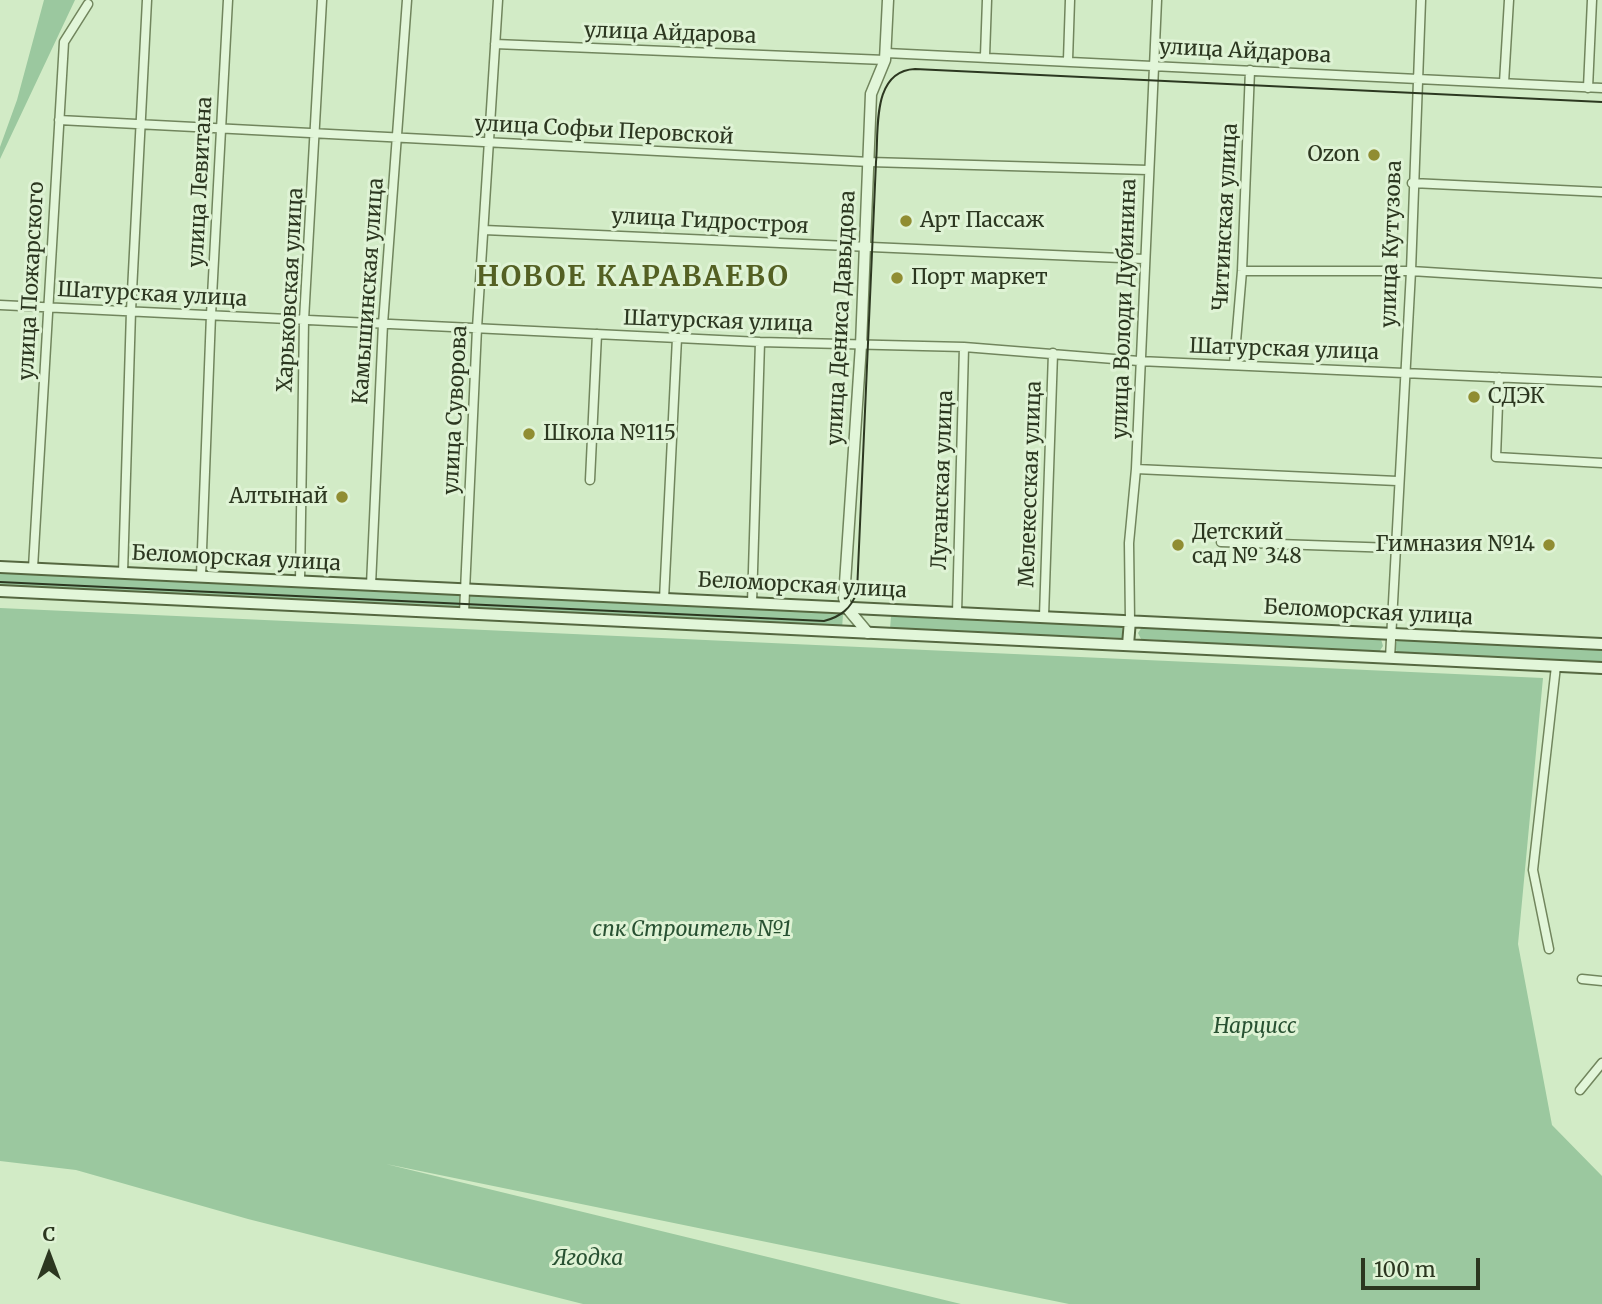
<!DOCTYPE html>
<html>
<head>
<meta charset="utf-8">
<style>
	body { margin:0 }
	#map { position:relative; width:1602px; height:1304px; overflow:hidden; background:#d2ebc6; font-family:Merriweather,serif }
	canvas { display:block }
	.north { position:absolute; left:14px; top:1220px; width:70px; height:70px; -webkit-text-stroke:5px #dff3d5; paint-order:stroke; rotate:0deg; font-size:19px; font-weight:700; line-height:28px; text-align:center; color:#2c3720 }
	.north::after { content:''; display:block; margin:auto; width:24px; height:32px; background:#2c3720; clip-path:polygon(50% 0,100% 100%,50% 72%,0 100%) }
	.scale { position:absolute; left:1361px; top:1258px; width:119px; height:32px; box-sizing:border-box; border:4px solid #2c3720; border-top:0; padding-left:9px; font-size:21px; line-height:24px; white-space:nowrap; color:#2c3720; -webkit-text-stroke:5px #dff3d5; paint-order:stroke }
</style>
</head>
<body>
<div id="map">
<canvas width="1602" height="1304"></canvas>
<div class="north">С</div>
<div class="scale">100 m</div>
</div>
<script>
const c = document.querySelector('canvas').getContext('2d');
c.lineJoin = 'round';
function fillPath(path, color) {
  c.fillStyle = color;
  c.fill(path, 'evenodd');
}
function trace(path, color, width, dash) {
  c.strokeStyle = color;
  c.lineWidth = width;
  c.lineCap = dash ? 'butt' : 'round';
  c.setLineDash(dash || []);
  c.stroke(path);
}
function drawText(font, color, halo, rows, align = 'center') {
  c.font = font + ' Merriweather,serif';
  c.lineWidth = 6;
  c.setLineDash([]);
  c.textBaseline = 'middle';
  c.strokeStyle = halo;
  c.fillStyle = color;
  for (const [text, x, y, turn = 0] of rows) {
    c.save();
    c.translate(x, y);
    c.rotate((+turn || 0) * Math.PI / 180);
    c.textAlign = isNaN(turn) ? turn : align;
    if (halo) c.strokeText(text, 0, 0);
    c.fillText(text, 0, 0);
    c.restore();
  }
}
const green = new Path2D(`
	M 44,0 L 75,0 L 0,159 L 0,147 L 17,100 Z
	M 0,570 L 460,592 L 459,609 L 0,586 Z
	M 469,593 L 843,614 L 842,629 L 468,608 Z
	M 0,608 L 1543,678 L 1518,944 L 1552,1125 L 1602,1176 L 1602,1304 L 1069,1304 L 386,1164 L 961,1304 L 583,1304 L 248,1219 L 76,1170 L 0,1161 Z
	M 891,616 L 1122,627 L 1122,638 L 890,629 Z
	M 1142,627 L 1381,639 L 1383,646 L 1379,652 L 1141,639 L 1138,633 Z
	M 1399,639 L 1602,647 L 1602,662 L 1399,654 L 1393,646 Z`);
const minor = new Path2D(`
	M 495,44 L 885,60
	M 886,53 L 1602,88
	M 985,56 L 987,0
	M 1068,60 L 1070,0
	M 1504,83 L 1509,0
	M 1588,88 L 1592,0
	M 59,120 L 870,162 L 1148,170
	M 1412,183 L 1602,192
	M 484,230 L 1144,259
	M 1242,271 L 1411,271 L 1602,283
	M 0,305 L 760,342 L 964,347 L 1139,361 L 1602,382
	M 1234,365 L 1242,271 L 1250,70
	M 1499,377 L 1496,457 L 1602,463
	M 1136,469 L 1397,481
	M 590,480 L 597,334
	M 1221,542 L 1394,548
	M 33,568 L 64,42 L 88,4
	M 123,573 L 131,311 L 147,0
	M 201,576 L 211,315 L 228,0
	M 300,581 L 304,320 L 322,0
	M 371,585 L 383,324 L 407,0
	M 664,599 L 677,338
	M 752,603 L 760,342
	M 464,613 L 477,328 L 498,0
	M 957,613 L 964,347
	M 1044,616 L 1053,353
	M 1130,620 L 1129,543 L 1136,469 L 1157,0
	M 1390,658 L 1411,271 L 1421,0
	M 1549,949 L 1533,870 L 1556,666
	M 1582,979 L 1602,981
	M 1580,1090 L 1602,1063`);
const tertiary = new Path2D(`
	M 868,633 L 847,608 L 844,598 L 861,345 L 871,94 L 885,60 L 888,0`);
const secondary = new Path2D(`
	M 0,567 L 1602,644
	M 0,591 L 1602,668
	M 1128,645 L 1130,620`);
const tram = new Path2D(`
	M 0,582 L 824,621 C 840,617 851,609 857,592 L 876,162 C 879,131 871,71 915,69 L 1602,102`);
const markers = [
	[1374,155,7,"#908d32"],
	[906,221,7,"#908d32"],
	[897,278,7,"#908d32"],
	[1474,397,7,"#908d32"],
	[529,434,7,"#908d32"],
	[342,497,7,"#908d32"],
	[1178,545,7,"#908d32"],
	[1549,545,7,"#908d32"]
];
const streetNames = [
	["улица Айдарова",670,34,2],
	["улица Айдарова",1245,52,3],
	["улица Софьи Перовской",604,131,3],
	["улица Левитана",201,182,-87],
	["Читинская улица",1226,217,-87],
	["улица Гидростроя",710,222,3],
	["улица Кутузова",1392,244,-88],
	["улица Пожарского",32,281,-87],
	["Харьковская улица",291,290,-87],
	["Камышинская улица",369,291,-86],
	["Шатурская улица",152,295,3],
	["улица Володи Дубинина",1125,309,-88],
	["улица Дениса Давыдова",842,318,-87],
	["Шатурская улица",718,322,2],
	["Шатурская улица",1284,350,2],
	["улица Суворова",456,410,-87],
	["Луганская улица",943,480,-88],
	["Мелекесская улица",1031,484,-88],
	["Беломорская улица",236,559,3],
	["Беломорская улица",802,586,3],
	["Беломорская улица",1368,613,3]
];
const poiNames = [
	["Ozon",1360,155,"right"],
	["Арт Пассаж",920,221],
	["Порт маркет",911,278],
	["СДЭК",1488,397],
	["Школа №115",543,434],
	["Алтынай",328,497,"right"],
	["Детский",1192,533],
	["сад № 348",1192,557],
	["Гимназия №14",1535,545,"right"]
];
const parkNames = [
	["спк Строитель №1",692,930],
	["Нарцисс",1255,1027],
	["Ягодка",588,1259]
];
const districtNames = [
	["НОВОЕ КАРАВАЕВО",633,278]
];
fillPath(green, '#9bc89f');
trace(minor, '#71855d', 11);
trace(tertiary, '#71855d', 13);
trace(secondary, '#556740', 14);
trace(minor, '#e2f6d9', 8);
trace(tertiary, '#e2f6d9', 10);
trace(secondary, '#e2f6d9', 10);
trace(tram, '#2c3720', 2);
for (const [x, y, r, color] of markers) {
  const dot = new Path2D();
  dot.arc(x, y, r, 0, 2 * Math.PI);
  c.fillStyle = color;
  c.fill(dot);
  trace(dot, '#dff3d5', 2.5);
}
drawText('21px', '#2c3720', '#dff3d5', streetNames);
drawText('21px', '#2c3720', '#dff3d5', poiNames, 'left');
drawText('italic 21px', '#285132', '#dff3d5', parkNames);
c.letterSpacing = '2px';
drawText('bold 28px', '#546023', '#dff3d5', districtNames);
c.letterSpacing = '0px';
</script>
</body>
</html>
